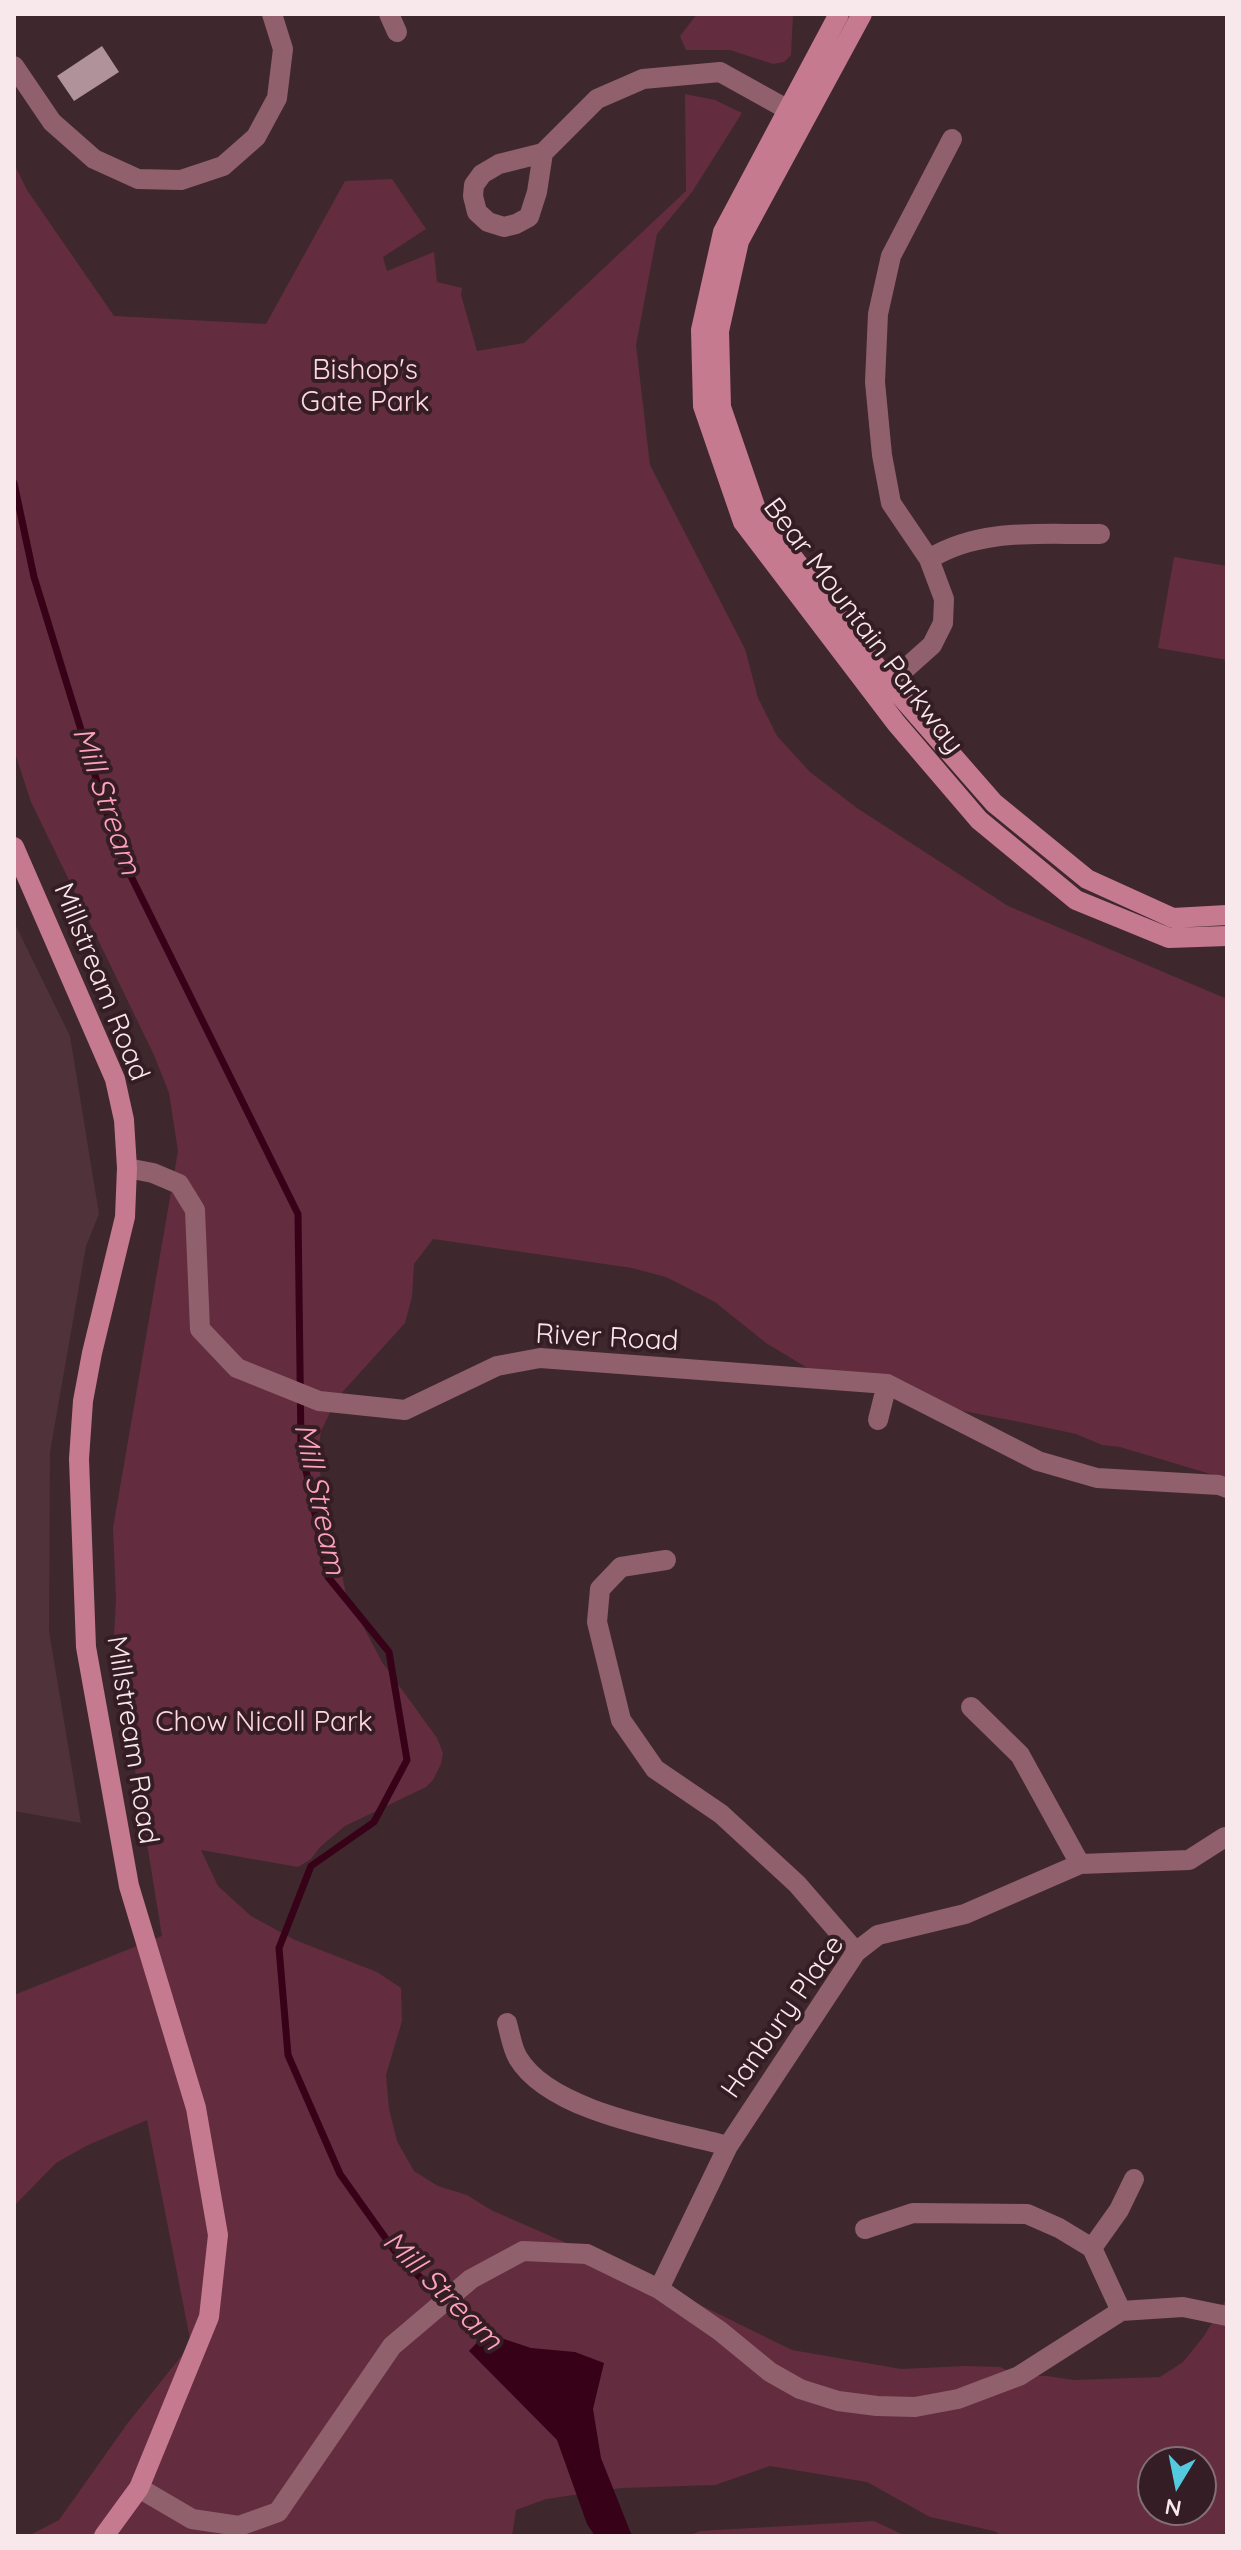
<!DOCTYPE html>
<html>
<head>
<meta charset="utf-8">
<style>
	body { margin:0 }
	#map { position:relative; width:1241px; height:2550px; overflow:hidden; background:#3f272e; font-family:Quicksand,sans-serif }
	canvas { display:block }
	.frame { position:absolute; inset:0; border:16px solid #f8e8ec; pointer-events:none }
	.north { position:absolute; left:1137px; top:2446px; width:80px; height:80px; box-sizing:border-box; background:#341d24; border:2px solid #826e74; border-radius:50%; rotate:190deg; font-size:22px; font-weight:700; line-height:32px; text-align:center; color:#f8e8ec }
	.north::after { content:''; display:block; margin:auto; width:28px; height:36px; background:#55cadf; clip-path:polygon(50% 0,100% 100%,50% 72%,0 100%) }
</style>
</head>
<body>
<div id="map">
<canvas width="1241" height="2550"></canvas>
<div class="frame"></div>
<div class="north">N</div>
</div>
<script>
const c = document.querySelector('canvas').getContext('2d');
c.lineJoin = 'round';
function fillPath(path, color) {
  c.fillStyle = color;
  c.fill(path, 'evenodd');
}
function trace(path, color, width, dash) {
  c.strokeStyle = color;
  c.lineWidth = width;
  c.lineCap = dash ? 'butt' : 'round';
  c.setLineDash(dash || []);
  c.stroke(path);
}
function drawText(font, color, halo, rows, align = 'center') {
  c.font = font + ' Quicksand,sans-serif';
  c.lineWidth = 8;
  c.setLineDash([]);
  c.textBaseline = 'middle';
  c.strokeStyle = halo;
  c.fillStyle = color;
  for (const [text, x, y, turn = 0] of rows) {
    c.save();
    c.translate(x, y);
    c.rotate((+turn || 0) * Math.PI / 180);
    c.textAlign = isNaN(turn) ? turn : align;
    if (halo) c.strokeText(text, 0, 0);
    c.fillText(text, 0, 0);
    c.restore();
  }
}
const built = new Path2D(`
	M 14,922 L 70,1036 L 99,1214 L 86,1246 L 50,1452 L 49,1631 L 81,1823 L 14,1811 Z`);
const green = new Path2D(`
	M 697,14 L 793,14 L 791,55 L 784,62 L 773,64 L 730,50 L 686,50 L 680,36 Z
	M 685,94 L 715,100 L 742,113 L 692,192 L 657,234 L 636,345 L 650,465 L 745,649 L 758,698 L 777,736 L 810,772 L 857,808 L 1008,906 L 1227,999 L 1227,1479 L 1120,1447 L 1102,1445 L 1076,1434 L 1020,1422 L 917,1402 L 824,1378 L 766,1343 L 715,1302 L 666,1277 L 632,1268 L 433,1239 L 414,1264 L 412,1297 L 405,1323 L 337,1398 L 321,1431 L 317,1458 L 346,1594 L 382,1662 L 437,1738 L 443,1753 L 441,1764 L 433,1780 L 426,1787 L 345,1826 L 320,1847 L 311,1859 L 298,1867 L 201,1850 L 218,1886 L 251,1916 L 295,1940 L 377,1972 L 401,1988 L 402,2021 L 386,2075 L 389,2109 L 397,2141 L 414,2171 L 438,2186 L 467,2195 L 491,2210 L 637,2274 L 792,2350 L 901,2369 L 966,2366 L 1000,2367 L 1019,2376 L 1047,2376 L 1074,2380 L 1160,2377 L 1183,2362 L 1204,2336 L 1227,2298 L 1227,2536 L 1003,2536 L 994,2531 L 930,2517 L 867,2482 L 770,2466 L 715,2485 L 621,2488 L 546,2499 L 516,2510 L 512,2536 L 21,2536 L 32,2534 L 59,2520 L 127,2424 L 191,2344 L 147,2120 L 88,2145 L 56,2163 L 14,2206 L 14,1995 L 162,1936 L 129,1733 L 122,1709 L 114,1638 L 116,1599 L 113,1528 L 178,1151 L 169,1093 L 154,1055 L 31,802 L 14,750 L 14,164 L 27,190 L 114,316 L 266,324 L 345,181 L 392,179 L 426,229 L 383,257 L 387,271 L 434,252 L 437,282 L 462,288 L 461,295 L 477,351 L 524,343 L 686,191 ZM 1153,2462 L 1201,2462 L 1201,2510 L 1153,2510 Z
	M 1174,557 L 1227,566 L 1227,660 L 1158,648 Z
	M 874,2521 L 906,2536 L 688,2536 L 700,2531 Z`);
const water = new Path2D(`
	M 486,2333 L 531,2348 L 575,2352 L 604,2363 L 593,2409 L 601,2458 L 632,2536 L 595,2536 L 587,2524 L 557,2440 L 469,2351 Z`);
const stream = new Path2D(`
	M 14,483 L 34,577 L 118,850 L 298,1214 L 301,1446 L 328,1577 L 389,1652 L 407,1760 L 374,1822 L 311,1866 L 279,1948 L 288,2055 L 340,2174 L 394,2250 L 431,2289 L 489,2341`);
const building = new Path2D(`
	M 102,46 L 119,72 L 74,101 L 57,76 Z`);
const street = new Path2D(`
	M 389,14 L 397,32
	M 14,66 L 52,122 L 94,159 L 138,179 L 181,180 L 223,166 L 256,137 L 277,98 L 283,49 L 272,14
	M 543,153 L 537,192 L 529,217 L 516,224 L 504,227 L 488,222 L 477,212 L 473,196 L 474,185 L 482,174 L 499,164 L 543,153 L 597,99 L 643,79 L 720,72 L 801,117
	M 929,559 C 981,527 1042,535 1100,534
	M 876,695 L 932,645 L 943,623 L 944,599 L 929,559 L 891,503 L 882,455 L 875,382 L 878,314 L 891,256 L 952,139
	M 127,1168 L 153,1173 L 179,1184 L 195,1210 L 200,1329 L 237,1368 L 319,1401 L 405,1410 L 497,1366 L 540,1358 L 887,1384 L 1038,1461 L 1097,1478 L 1219,1485 L 1227,1488
	M 878,1420 L 887,1384
	M 666,1560 L 621,1567 L 600,1589 L 597,1622 L 621,1720 L 655,1769 L 721,1814 L 797,1884 L 856,1952
	M 971,1707 L 1020,1755 L 1080,1864
	M 507,2023 C 510,2033 512,2048 518,2058 C 551,2113 669,2130 728,2146
	M 865,2229 L 913,2213 L 1027,2214 L 1059,2228 L 1092,2248 L 1121,2311
	M 1092,2248 L 1119,2210 L 1134,2179
	M 659,2289 L 728,2146 L 856,1952 L 878,1935 L 965,1914 L 1080,1864 L 1189,1860 L 1225,1837
	M 139,2488 L 192,2519 L 239,2526 L 278,2512 L 392,2346 L 471,2279 L 523,2251 L 587,2254 L 659,2289 L 720,2331 L 770,2372 L 800,2389 L 838,2401 L 877,2406 L 915,2407 L 958,2399 L 1019,2376 L 1121,2311 L 1183,2307 L 1227,2316`);
const secondary = new Path2D(`
	M 839,14 L 723,232 L 701,330 L 703,406 L 743,522 L 896,723 L 979,820 L 1076,900 L 1169,938 L 1227,936
	M 862,14 L 739,241 L 719,331 L 721,407 L 756,509 L 890,684 L 994,803 L 1087,879 L 1173,918 L 1227,915
	M 14,847 L 115,1079 L 124,1120 L 127,1168 L 125,1217 L 92,1353 L 83,1401 L 79,1459 L 86,1647 L 129,1886 L 196,2108 L 218,2235 L 209,2317 L 139,2488 L 104,2536`);
const parkNames = [
	["Bishop's",365,371],
	["Gate Park",365,403],
	["Chow Nicoll Park",264,1723]
];
const streetNames = [
	["Bear Mountain Parkway",863,626,53],
	["Millstream Road",101,982,68],
	["River Road",607,1338,3],
	["Millstream Road",132,1740,81],
	["Hanbury Place",783,2017,-55]
];
const waterNames = [
	["Mill Stream",106,801,71],
	["Mill Stream",319,1499,78],
	["Mill Stream",442,2291,45]
];
fillPath(built, '#4f323a');
fillPath(green, '#632d3f');
fillPath(water, '#370218');
trace(stream, '#370218', 7);
fillPath(building, '#b0929a');
trace(street, '#90606d', 20);
trace(secondary, '#c67a90', 20);
drawText('28px', '#ffd7e1', '#341d24', parkNames);
drawText('28px', '#f8e8ec', '#341d24', streetNames);
drawText('italic 30px', '#fda1bc', '#341d24', waterNames);
</script>
</body>
</html>
